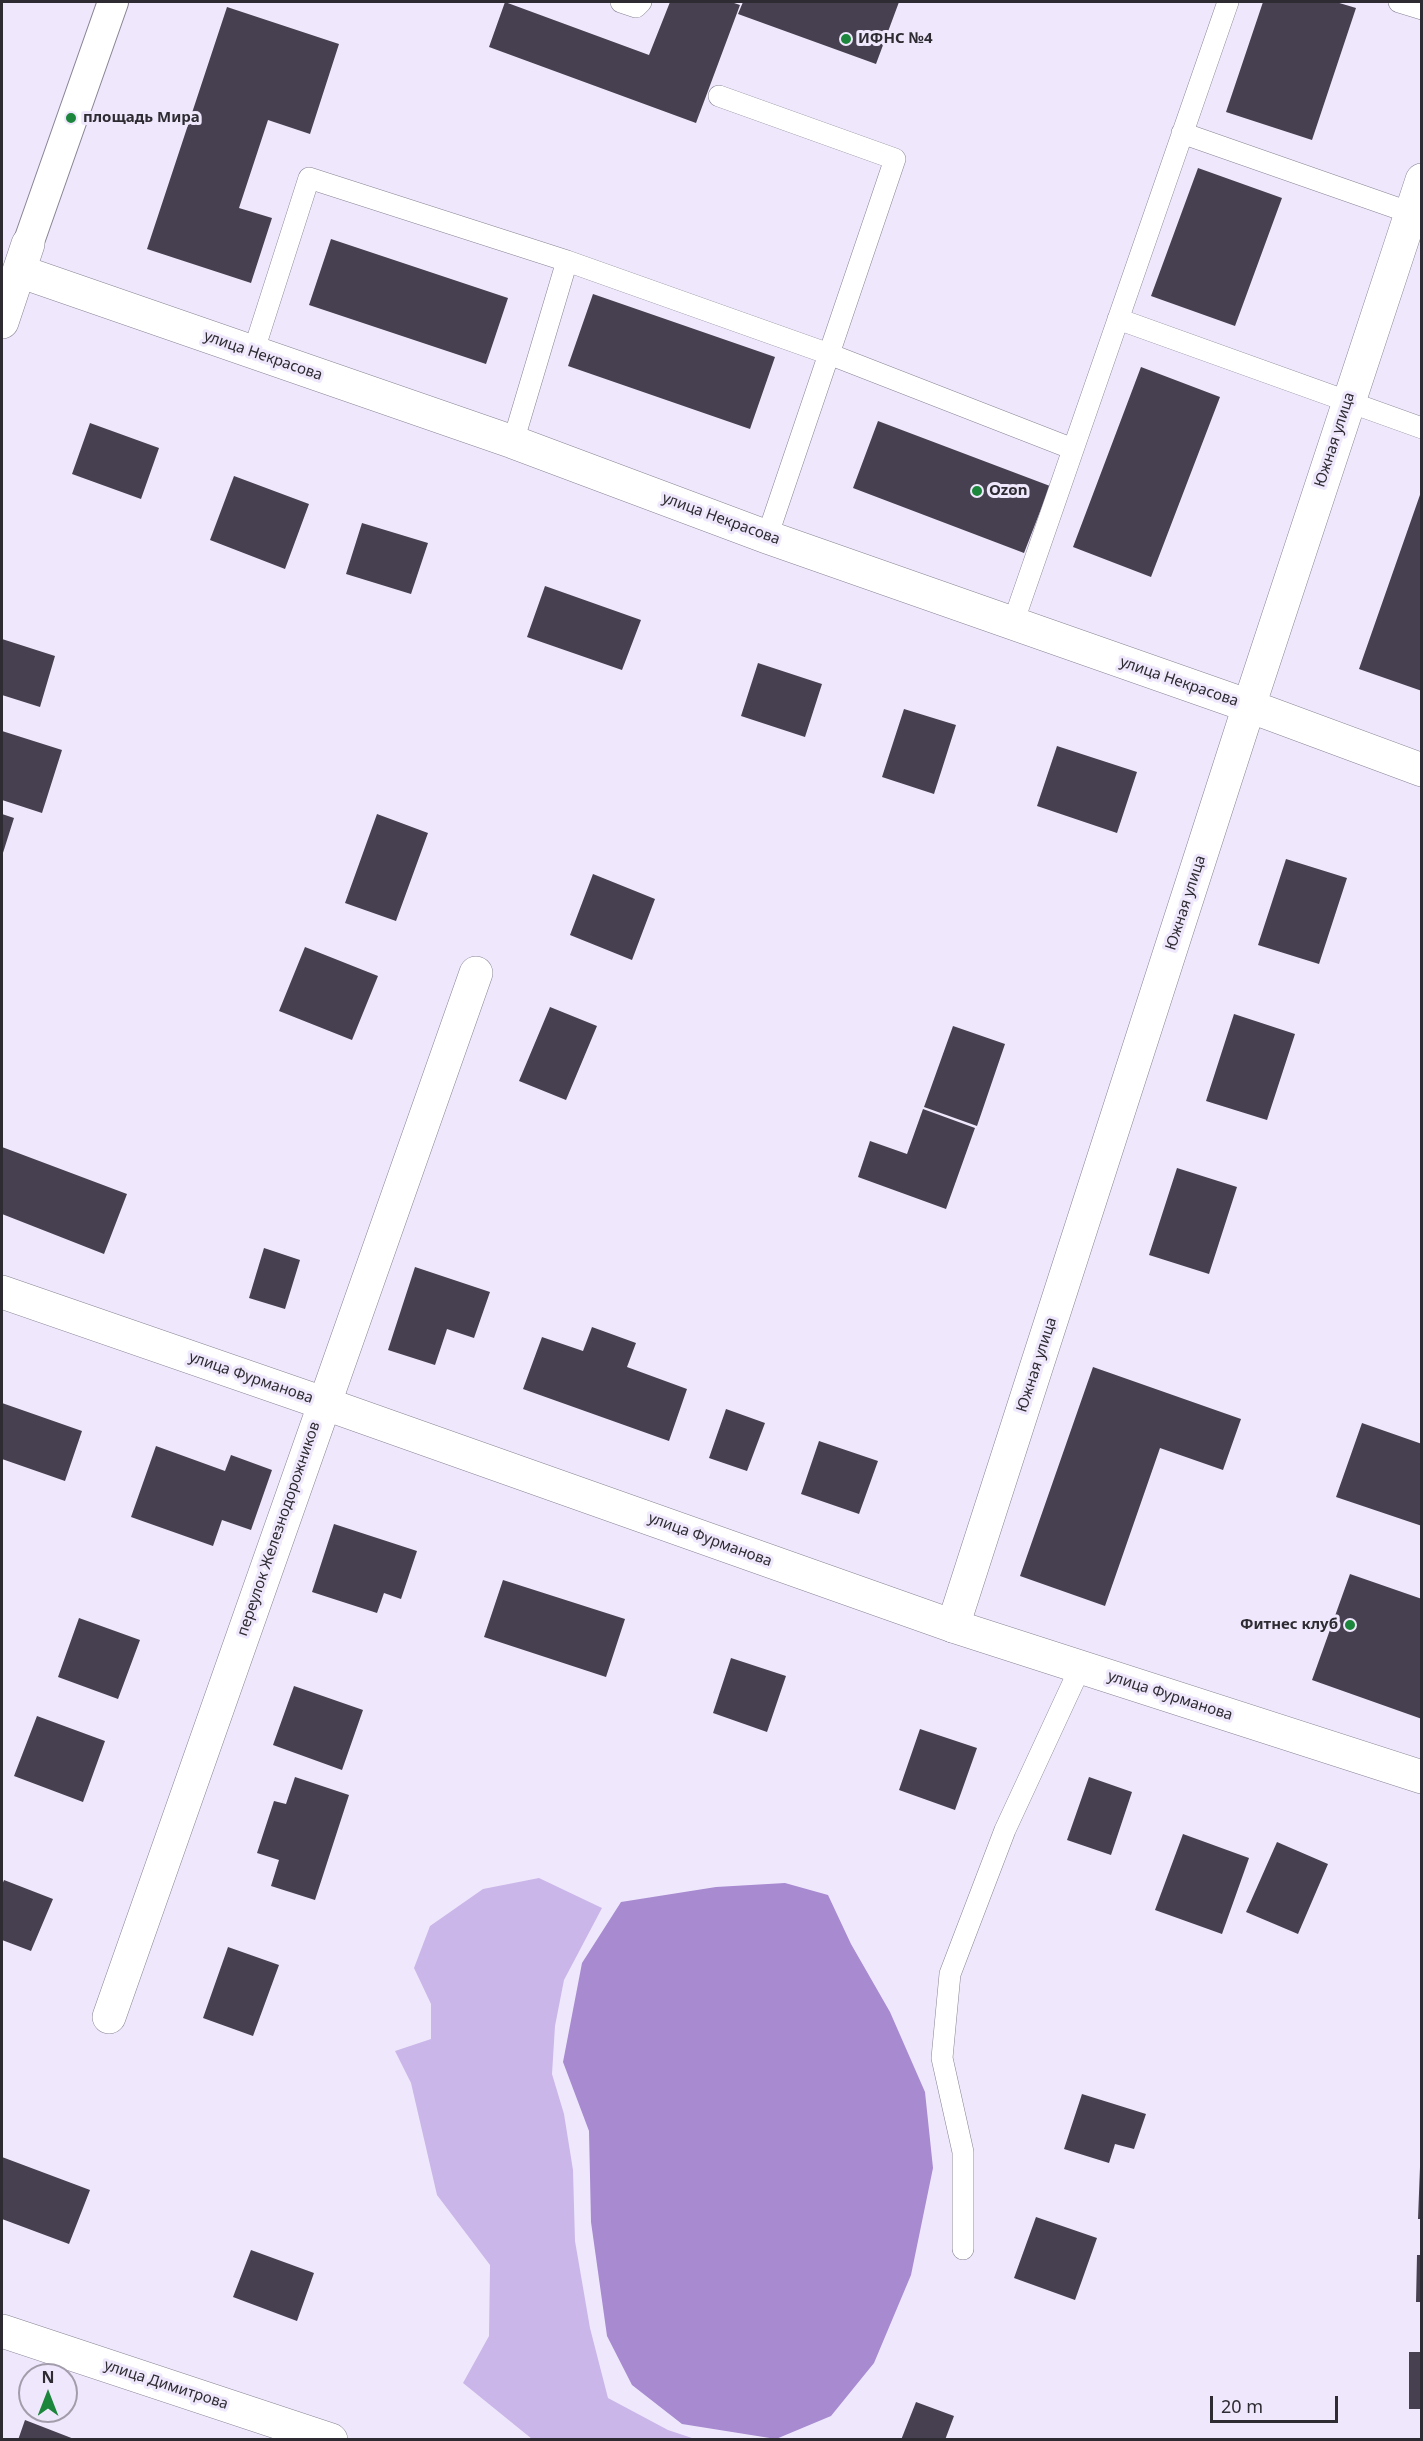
<!DOCTYPE html>
<html>
<head>
<meta charset="utf-8">
<style>
	body { margin:0 }
	#map { position:relative; width:1423px; height:2441px; overflow:hidden; background:#efe8fc; font-family:"Noto Sans",sans-serif }
	canvas { display:block }
	.frame { position:absolute; inset:0; border:3px solid #2e2b32; pointer-events:none }
	.north { position:absolute; left:18px; top:2363px; width:60px; height:60px; box-sizing:border-box; background:#efe8fc; border:2px solid #a29cab; border-radius:50%; rotate:0deg; font-size:16px; font-weight:700; line-height:24px; text-align:center; color:#2e2b32 }
	.north::after { content:''; display:block; margin:auto; width:21px; height:27px; background:#1c863c; clip-path:polygon(50% 0,100% 100%,50% 72%,0 100%) }
	.scale { position:absolute; left:1210px; top:2396px; width:128px; height:27px; box-sizing:border-box; border:3px solid #2e2b32; border-top:0; padding-left:8px; font-size:18px; line-height:21px; white-space:nowrap; color:#2e2b32; -webkit-text-stroke:4px #efe8fc; paint-order:stroke }
</style>
</head>
<body>
<div id="map">
<canvas width="1423" height="2441"></canvas>
<div class="frame"></div>
<div class="north">N</div>
<div class="scale">20 m</div>
</div>
<script>
const c = document.querySelector('canvas').getContext('2d');
c.lineJoin = 'round';
function fillPath(path, color) {
  c.fillStyle = color;
  c.fill(path, 'evenodd');
}
function trace(path, color, width, dash) {
  c.strokeStyle = color;
  c.lineWidth = width;
  c.lineCap = dash ? 'butt' : 'round';
  c.setLineDash(dash || []);
  c.stroke(path);
}
function drawText(font, color, halo, rows, align = 'center') {
  c.font = font + ' "Noto Sans",sans-serif';
  c.lineWidth = 6;
  c.setLineDash([]);
  c.textBaseline = 'middle';
  c.strokeStyle = halo;
  c.fillStyle = color;
  for (const [text, x, y, turn = 0] of rows) {
    c.save();
    c.translate(x, y);
    c.rotate((+turn || 0) * Math.PI / 180);
    c.textAlign = isNaN(turn) ? turn : align;
    if (halo) c.strokeText(text, 0, 0);
    c.fillText(text, 0, 0);
    c.restore();
  }
}
const green = new Path2D(`
	M 539,1878 L 602,1908 L 564,1980 L 555,2026 L 552,2074 L 564,2114 L 573,2170 L 575,2241 L 590,2328 L 608,2398 L 668,2430 L 695,2439 L 532,2439 L 463,2383 L 489,2336 L 490,2265 L 437,2195 L 411,2083 L 395,2051 L 431,2039 L 431,2004 L 414,1968 L 430,1926 L 483,1889 Z`);
const water = new Path2D(`
	M 785,1883 L 828,1895 L 851,1944 L 890,2012 L 925,2092 L 933,2168 L 911,2275 L 874,2363 L 831,2416 L 776,2439 L 682,2424 L 632,2385 L 607,2336 L 591,2222 L 589,2131 L 563,2062 L 582,1963 L 621,1902 L 716,1887 Z`);
const building = new Path2D(`
	M 505,2 L 649,55 L 670,2 L 731,2 L 740,5 L 696,123 L 489,47 Z
	M 743,2 L 899,2 L 876,64 L 738,14 Z
	M 1263,2 L 1336,2 L 1356,8 L 1312,140 L 1226,112 Z
	M 227,7 L 339,44 L 310,134 L 268,120 L 239,208 L 272,218 L 251,283 L 147,249 Z
	M 1198,168 L 1282,198 L 1235,326 L 1151,296 Z
	M 331,239 L 508,298 L 486,364 L 309,305 Z
	M 593,294 L 775,357 L 750,429 L 568,366 Z
	M 1141,367 L 1220,397 L 1151,577 L 1073,547 Z
	M 878,421 L 1050,486 L 1024,553 L 853,488 Z
	M 90,423 L 159,448 L 141,499 L 72,474 Z
	M 234,476 L 309,504 L 285,569 L 210,540 Z
	M 1421,492 L 1422,492 L 1422,691 L 1359,669 Z
	M 362,523 L 428,543 L 411,594 L 346,574 Z
	M 545,586 L 641,620 L 622,670 L 527,637 Z
	M 2,639 L 55,656 L 40,707 L 2,695 Z
	M 758,663 L 822,684 L 805,737 L 741,716 Z
	M 904,709 L 956,725 L 934,794 L 882,777 Z
	M 2,731 L 62,750 L 42,813 L 2,800 Z
	M 1057,746 L 1137,772 L 1117,833 L 1037,806 Z
	M 2,814 L 14,818 L 2,856 Z
	M 377,814 L 428,833 L 396,921 L 345,903 Z
	M 1286,859 L 1347,878 L 1319,964 L 1258,945 Z
	M 593,874 L 655,899 L 632,960 L 570,935 Z
	M 305,947 L 378,976 L 352,1040 L 279,1011 Z
	M 550,1007 L 597,1026 L 566,1100 L 519,1081 Z
	M 1234,1014 L 1295,1034 L 1267,1120 L 1206,1101 Z
	M 953,1026 L 1005,1044 L 977,1126 L 924,1107 Z
	M 923,1109 L 975,1128 L 946,1209 L 858,1177 L 870,1141 L 907,1154 Z
	M 2,1147 L 127,1194 L 104,1254 L 2,1214 Z
	M 1177,1168 L 1237,1187 L 1209,1274 L 1149,1255 Z
	M 264,1248 L 300,1260 L 285,1309 L 249,1298 Z
	M 415,1267 L 490,1292 L 474,1338 L 447,1329 L 435,1365 L 388,1350 Z
	M 592,1327 L 636,1343 L 627,1367 L 687,1389 L 669,1441 L 523,1389 L 542,1337 L 583,1351 Z
	M 1093,1367 L 1241,1419 L 1223,1470 L 1160,1448 L 1105,1606 L 1020,1576 Z
	M 2,1403 L 82,1431 L 65,1481 L 2,1459 Z
	M 726,1409 L 765,1423 L 747,1471 L 709,1458 Z
	M 1362,1423 L 1422,1444 L 1422,1526 L 1336,1497 Z
	M 819,1441 L 878,1461 L 859,1514 L 801,1494 Z
	M 156,1446 L 225,1471 L 231,1455 L 272,1470 L 251,1530 L 222,1520 L 213,1546 L 131,1517 Z
	M 334,1524 L 417,1551 L 401,1599 L 384,1593 L 377,1613 L 312,1592 Z
	M 1350,1574 L 1422,1599 L 1422,1719 L 1312,1680 Z
	M 503,1580 L 625,1619 L 606,1677 L 484,1637 Z
	M 79,1618 L 140,1640 L 118,1699 L 58,1677 Z
	M 731,1658 L 786,1676 L 767,1732 L 713,1713 Z
	M 294,1686 L 363,1710 L 342,1770 L 273,1745 Z
	M 37,1716 L 105,1741 L 83,1802 L 14,1776 Z
	M 920,1729 L 977,1748 L 955,1810 L 899,1790 Z
	M 295,1777 L 349,1795 L 315,1900 L 271,1886 L 279,1860 L 257,1853 L 274,1801 L 286,1804 Z
	M 1089,1777 L 1132,1792 L 1111,1855 L 1067,1840 Z
	M 1183,1834 L 1249,1858 L 1222,1934 L 1155,1910 Z
	M 1277,1842 L 1328,1864 L 1298,1934 L 1246,1912 Z
	M 4,1880 L 53,1899 L 31,1951 L 2,1940 L 2,1885 Z
	M 228,1947 L 279,1965 L 253,2036 L 203,2018 Z
	M 1082,2094 L 1146,2114 L 1134,2149 L 1115,2144 L 1109,2163 L 1064,2149 Z
	M 2,2157 L 90,2190 L 69,2244 L 2,2219 Z
	M 1420,2167 L 1422,2167 L 1422,2219 L 1418,2219 Z
	M 1036,2217 L 1097,2238 L 1075,2300 L 1014,2278 Z
	M 251,2250 L 314,2273 L 297,2321 L 233,2297 Z
	M 1417,2255 L 1422,2255 L 1422,2302 L 1416,2302 Z
	M 1409,2352 L 1422,2352 L 1422,2409 L 1409,2409 Z
	M 916,2402 L 954,2416 L 945,2440 L 901,2440 Z
	M 25,2420 L 74,2439 L 74,2440 L 18,2440 Z`);
const service = new Path2D(`
	M 621,2 L 636,7 L 641,2
	M 1399,2 L 1422,9
	M 719,96 L 895,159 L 767,537
	M 1182,133 L 1411,213
	M 1118,319 L 1422,428
	M 253,353 L 309,178 L 567,261 L 829,354 L 1073,449
	M 513,442 L 567,261
	M 1013,623 L 1228,2
	M 963,2249 L 963,2152 L 942,2058 L 950,1974 L 1005,1830 L 1080,1668`);
const pedestrian = new Path2D(`
	M 28,244 L 113,2`);
const minor = new Path2D(`
	M 19,271 L 513,442 L 767,537 L 1249,706 L 1422,770
	M 2,322 L 28,244
	M 953,1626 L 1249,706 L 1422,180
	M 109,2017 L 476,973
	M 2,2331 L 331,2440`);
const secondary = new Path2D(`
	M 2,1292 L 323,1403 L 953,1626 L 1422,1777`);
const markers = [
	[846,39,6,"#1c863c"],
	[71,118,6,"#1c863c"],
	[977,491,6,"#1c863c"],
	[1350,1625,6,"#1c863c"]
];
const poiNames = [
	["ИФНС №4",858,39],
	["площадь Мира",83,118],
	["Ozon",989,491],
	["Фитнес клуб",1338,1625,"right"]
];
const streetNames = [
	["улица Некрасова",263,356,19],
	["Южная улица",1335,440,-72],
	["улица Некрасова",721,519,20],
	["улица Некрасова",1179,682,19],
	["Южная улица",1186,903,-72],
	["Южная улица",1037,1365,-72],
	["улица Фурманова",251,1378,19],
	["переулок Железнодорожников",279,1529,-71],
	["улица Фурманова",710,1540,20],
	["улица Фурманова",1170,1696,18],
	["улица Димитрова",166,2385,18]
];
fillPath(green, '#cab6e9');
fillPath(water, '#a78ad0');
fillPath(building, '#464050');
trace(service, '#898394', 22);
trace(pedestrian, '#898394', 32);
trace(minor, '#898394', 34);
trace(secondary, '#898394', 34);
trace(service, '#fff', 21);
trace(pedestrian, '#fff', 30);
trace(minor, '#fff', 33);
trace(secondary, '#fff', 33);
for (const [x, y, r, color] of markers) {
  const dot = new Path2D();
  dot.arc(x, y, r, 0, 2 * Math.PI);
  c.fillStyle = color;
  c.fill(dot);
  trace(dot, '#efe8fc', 2);
}
drawText('bold 15px', '#2e2b32', '#efe8fc', poiNames, 'left');
drawText('15px', '#2e2b32', '#efe8fc', streetNames);
</script>
</body>
</html>
